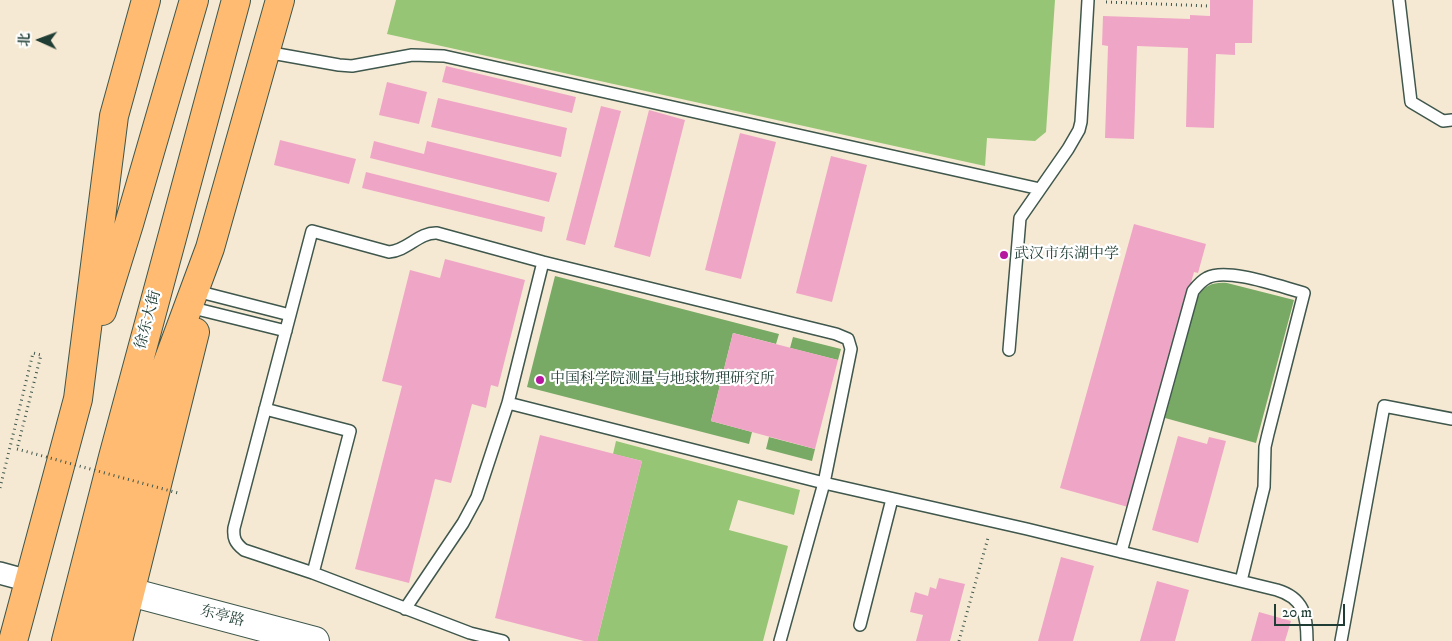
<!DOCTYPE html>
<html>
<head>
<meta charset="utf-8">
<style>
	body { margin:0 }
	#map { position:relative; width:1452px; height:641px; overflow:hidden; background:#f6e9d3; font-family:"IM FELL DW Pica","Noto Serif SC",serif }
	canvas { display:block }
	.north { position:absolute; left:15px; top:15px; width:50px; height:50px; -webkit-text-stroke:4px #fff; paint-order:stroke; rotate:272deg; font-size:14px; font-weight:700; line-height:20px; text-align:center; color:#1f3d34 }
	.north::after { content:''; display:block; margin:auto; width:18px; height:22px; background:#1f3d34; clip-path:polygon(50% 0,100% 100%,50% 72%,0 100%) }
	.scale { position:absolute; left:1274px; top:604px; width:71px; height:22px; box-sizing:border-box; border:2px solid #1f3d34; border-top:0; padding-left:6px; font-size:15px; line-height:18px; white-space:nowrap; color:#1f3d34; -webkit-text-stroke:4px #fff; paint-order:stroke }
</style>
</head>
<body>
<div id="map">
<canvas width="1452" height="641"></canvas>
<div class="north">北</div>
<div class="scale">20 m</div>
</div>
<script>
const c = document.querySelector('canvas').getContext('2d');
c.lineJoin = 'round';
function fillPath(path, color) {
  c.fillStyle = color;
  c.fill(path, 'evenodd');
}
function trace(path, color, width, dash) {
  c.strokeStyle = color;
  c.lineWidth = width;
  c.lineCap = dash ? 'butt' : 'round';
  c.setLineDash(dash || []);
  c.stroke(path);
}
function drawText(font, color, halo, rows, align = 'center') {
  c.font = font + ' "IM FELL DW Pica","Noto Serif SC",serif';
  c.lineWidth = 4.5;
  c.setLineDash([]);
  c.textBaseline = 'middle';
  c.strokeStyle = halo;
  c.fillStyle = color;
  for (const [text, x, y, turn = 0] of rows) {
    c.save();
    c.translate(x, y);
    c.rotate((+turn || 0) * Math.PI / 180);
    c.textAlign = isNaN(turn) ? turn : align;
    if (halo) c.strokeText(text, 0, 0);
    c.fillText(text, 0, 0);
    c.restore();
  }
}
const green = new Path2D(`
	M 396,0 L 1055,0 L 1046,132 L 1035,141 L 987,138 L 985,166 L 387,34 Z
	M 616,441 L 800,490 L 794,515 L 738,500 L 729,530 L 788,546 L 763,641 L 597,641 L 642,461 L 613,454 Z`);
const forest = new Path2D(`
	M 555,276 L 779,334 L 776,344 L 733,333 L 711,421 L 752,432 L 749,444 L 527,387 Z
	M 1227,283 L 1294,300 L 1256,443 L 1165,418 L 1198,296 C 1205,285 1214,282 1227,283 Z
	M 793,337 L 841,349 L 838,360 L 790,348 Z
	M 769,437 L 815,449 L 812,461 L 766,449 Z`);
const building = new Path2D(`
	M 1210,0 L 1253,0 L 1252,43 L 1235,43 L 1235,55 L 1216,54 L 1214,128 L 1186,127 L 1188,48 L 1137,46 L 1134,139 L 1105,138 L 1108,46 L 1102,45 L 1103,16 L 1190,19 L 1190,15 L 1210,16 Z
	M 446,66 L 576,97 L 572,113 L 442,82 Z
	M 387,82 L 427,92 L 419,124 L 379,115 Z
	M 438,98 L 567,128 L 561,157 L 431,127 Z
	M 601,106 L 621,111 L 585,245 L 566,240 Z
	M 649,110 L 685,120 L 650,257 L 614,247 Z
	M 740,133 L 776,142 L 741,279 L 705,270 Z
	M 280,140 L 356,159 L 349,184 L 274,165 Z
	M 374,141 L 424,154 L 427,141 L 557,173 L 549,202 L 370,158 Z
	M 831,156 L 867,165 L 832,302 L 796,293 Z
	M 366,172 L 545,217 L 542,232 L 362,188 Z
	M 1134,224 L 1206,244 L 1198,273 L 1194,272 L 1128,507 L 1060,488 Z
	M 445,259 L 525,280 L 498,387 L 491,385 L 486,408 L 472,404 L 451,483 L 435,479 L 409,583 L 355,569 L 402,386 L 382,381 L 410,270 L 440,278 Z
	M 733,333 L 838,360 L 815,449 L 711,421 Z
	M 540,435 L 642,461 L 597,641 L 584,641 L 495,618 Z
	M 1178,436 L 1207,444 L 1209,437 L 1226,441 L 1198,543 L 1152,530 Z
	M 1061,557 L 1094,566 L 1073,641 L 1038,641 Z
	M 939,578 L 965,584 L 950,641 L 916,641 L 923,615 L 910,612 L 915,592 L 928,596 L 930,587 L 936,589 Z
	M 1157,581 L 1189,590 L 1175,641 L 1140,641 Z
	M 1259,612 L 1291,621 L 1285,641 L 1251,641 Z`);
const path = new Path2D(`
	M 1106,2 L 1210,6
	M 0,488 L 33,353 L 41,355 L 17,449
	M 959,641 L 988,538`);
const service = new Path2D(`
	M 1399,0 L 1411,102 L 1443,121 L 1452,120
	M 266,52 L 339,65 L 352,66 L 412,55 L 444,56 L 1040,189
	M 204,293 L 290,315
	M 201,310 L 286,331
	M 1009,350 L 1020,218 L 1068,149 L 1079,130 L 1081,122 L 1088,0
	M 508,403 L 824,483 L 1027,529 L 1277,590 C 1304,598 1307,616 1307,641
	M 265,409 L 350,431 L 313,573
	M 1121,552 L 1193,291 C 1197,286 1201,281 1207,278 C 1227,267 1281,287 1304,293 L 1268,434 L 1265,447 L 1264,487 L 1241,581
	M 405,609 L 463,523 L 477,497 L 508,403 L 543,262
	M 860,625 L 892,499
	M 503,641 L 470,633 L 313,573 L 244,550 C 235,543 233,538 234,528 L 312,231 L 389,252 C 407,251 419,232 437,233 L 543,262 L 836,334 L 848,339 L 851,349 L 824,483 L 780,641
	M 1341,641 L 1384,406 L 1452,419`);
const minor = new Path2D(`
	M 0,573 L 29,581`);
const tertiary = new Path2D(`
	M 130,592 L 315,641`);
const trunk = new Path2D(`
	M 102,311 L 129,224 L 194,0
	M 127,435 L 160,383 L 210,248 L 280,0
	M 13,641 L 78,399 L 114,116 L 146,0
	M 66,641 L 113,457 L 236,0
	M 93,641 L 154,405
	M 118,641 L 195,332`);
const pathBridge = new Path2D(`
	M 17,449 L 178,493`);
const markers = [
	[1004,255,5,"#b5179e"],
	[540,380,5,"#b5179e"]
];
const poiNames = [
	["武汉市东湖中学",1014,255],
	["中国科学院测量与地球物理研究所",550,380]
];
const streetNames = [
	["徐东大街",149,320,-75],
	["东亭路",222,617,15]
];
fillPath(green, '#96c575');
fillPath(forest, '#78aa66');
fillPath(building, '#efa6c6');
trace(service, '#3f574c', 14);
trace(minor, '#3f574c', 24);
trace(tertiary, '#3f574c', 30);
trace(trunk, '#3f574c', 30);
trace(path, '#3f574c', 3, [1, 4]);
trace(service, '#fff', 11);
trace(minor, '#fff', 21);
trace(tertiary, '#fff', 28);
trace(trunk, '#febb71', 28);
trace(pathBridge, '#3f574c', 3, [1, 4]);
for (const [x, y, r, color] of markers) {
  const dot = new Path2D();
  dot.arc(x, y, r, 0, 2 * Math.PI);
  c.fillStyle = color;
  c.fill(dot);
  trace(dot, '#fff', 2);
}
drawText('15px', '#1f3d34', '#fff', poiNames, 'left');
drawText('15px', '#1f3d34', '#fff', streetNames);
</script>
</body>
</html>
